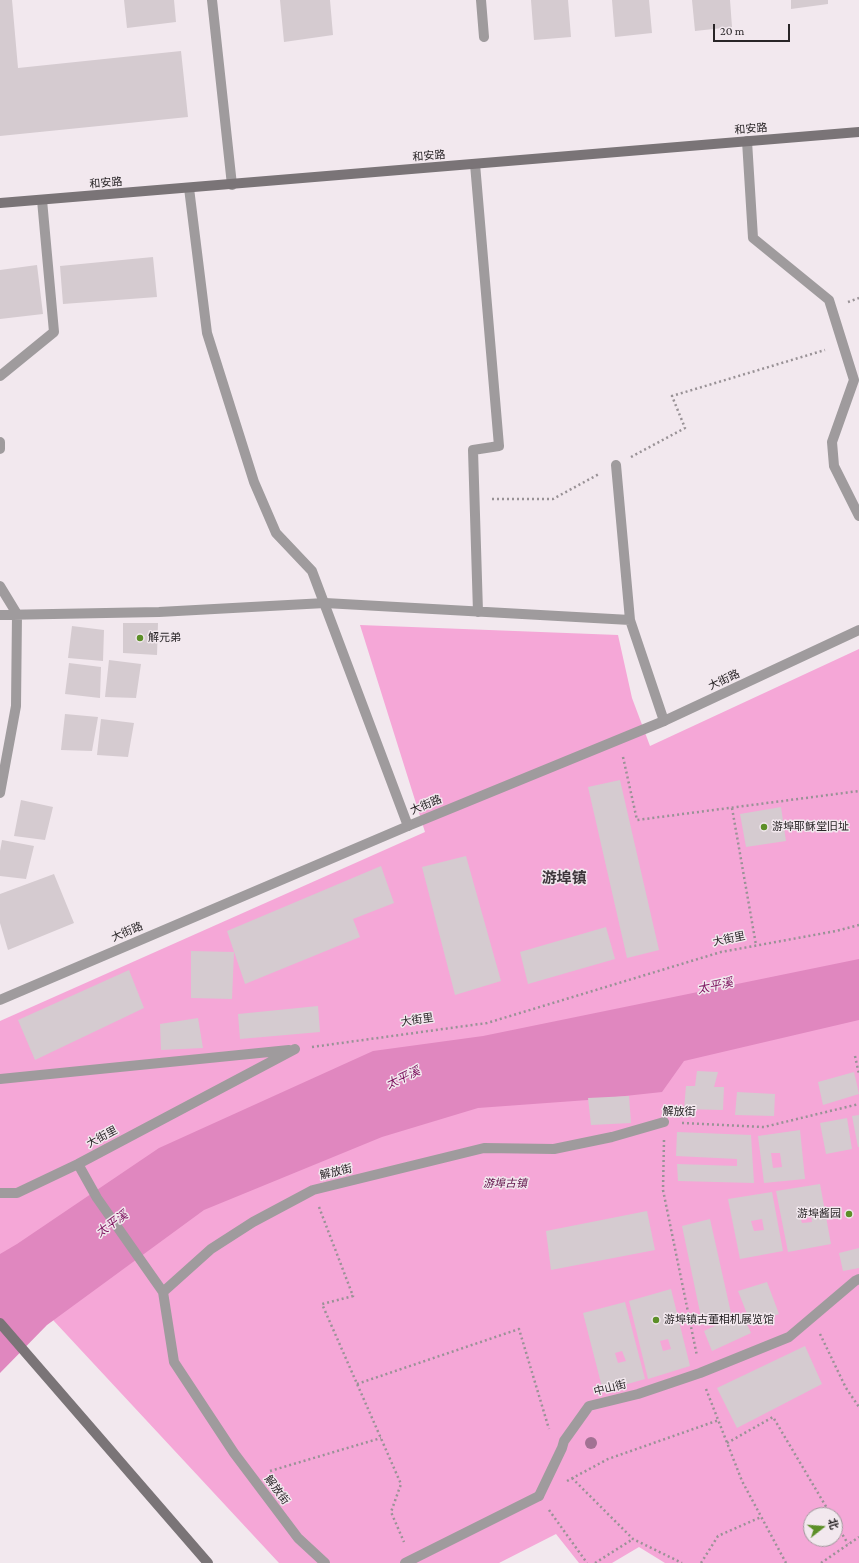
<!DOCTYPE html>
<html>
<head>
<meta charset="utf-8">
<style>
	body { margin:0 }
	#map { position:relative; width:859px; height:1563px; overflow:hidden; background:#f2e8ee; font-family:"Crimson Pro","Noto Sans SC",serif }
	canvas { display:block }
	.north { position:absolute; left:803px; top:1507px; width:40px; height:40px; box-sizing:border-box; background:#f2e8ee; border:1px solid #a29a9e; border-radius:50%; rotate:73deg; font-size:11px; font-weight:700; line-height:16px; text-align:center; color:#292527 }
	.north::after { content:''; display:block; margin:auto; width:14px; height:18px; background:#5c8f28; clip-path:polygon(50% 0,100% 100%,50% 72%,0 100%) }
	.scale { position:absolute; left:713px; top:24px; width:77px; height:18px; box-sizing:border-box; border:2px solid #292527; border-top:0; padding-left:5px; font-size:12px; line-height:14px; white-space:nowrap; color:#292527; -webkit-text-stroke:3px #f2e8ee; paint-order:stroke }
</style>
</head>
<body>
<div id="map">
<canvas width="859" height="1563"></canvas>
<div class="north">北</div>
<div class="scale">20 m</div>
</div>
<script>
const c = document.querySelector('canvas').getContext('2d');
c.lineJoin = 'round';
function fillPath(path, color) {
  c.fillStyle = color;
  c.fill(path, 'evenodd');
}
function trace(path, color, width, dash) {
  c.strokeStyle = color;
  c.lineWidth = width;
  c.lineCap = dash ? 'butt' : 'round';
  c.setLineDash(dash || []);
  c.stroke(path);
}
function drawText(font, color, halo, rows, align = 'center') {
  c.font = font + ' "Crimson Pro","Noto Sans SC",serif';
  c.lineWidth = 3;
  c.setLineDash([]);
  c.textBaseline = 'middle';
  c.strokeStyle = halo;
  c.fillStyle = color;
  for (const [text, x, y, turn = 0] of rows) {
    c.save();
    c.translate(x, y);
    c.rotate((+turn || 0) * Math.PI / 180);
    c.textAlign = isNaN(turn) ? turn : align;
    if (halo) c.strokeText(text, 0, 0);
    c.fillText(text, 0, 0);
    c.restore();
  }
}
const green = new Path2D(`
	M 360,625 L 618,635 L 632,698 L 650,746 L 859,649 L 859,1563 L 665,1563 L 639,1547 L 612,1563 L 579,1563 L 556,1534 L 499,1563 L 279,1563 L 0,1263 L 0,1021 L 425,832 ZM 811,1515 L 835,1515 L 835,1539 L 811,1539 Z`);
const forest = new Path2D(`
	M 859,959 L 859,1020 L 684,1061 L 662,1092 L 588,1100 L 478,1108 L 382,1137 L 204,1210 L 47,1325 L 0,1373 L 0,1254 L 17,1244 L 159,1148 L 373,1051 L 483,1036 Z`);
const building = new Path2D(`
	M 0,0 L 12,0 L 18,68 L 181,51 L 188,117 L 0,136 Z
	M 124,0 L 174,0 L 176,22 L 127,28 Z
	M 280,0 L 330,0 L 333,35 L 284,42 Z
	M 531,0 L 568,0 L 571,37 L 534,40 Z
	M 612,0 L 649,0 L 652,33 L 615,37 Z
	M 692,0 L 730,0 L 732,27 L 695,31 Z
	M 791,0 L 828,0 L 828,4 L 791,9 Z
	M 153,257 L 157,297 L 63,304 L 60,266 Z
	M 37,265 L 43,314 L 0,319 L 0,270 Z
	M 123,623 L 158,623 L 157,655 L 123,653 Z
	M 72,626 L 104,630 L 103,661 L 68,658 Z
	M 109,660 L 141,664 L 136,698 L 105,697 Z
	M 69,663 L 101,667 L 100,698 L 65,694 Z
	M 65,714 L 98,717 L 92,751 L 61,750 Z
	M 101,719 L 134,723 L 128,757 L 97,755 Z
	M 620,780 L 659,950 L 627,958 L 588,787 Z
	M 21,800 L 53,807 L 45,840 L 14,836 Z
	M 781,807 L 786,841 L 746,847 L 740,814 Z
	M 2,840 L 34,846 L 26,879 L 0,876 L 0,851 Z
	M 466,856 L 501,981 L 455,995 L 422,867 Z
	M 381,866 L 394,903 L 353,919 L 360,937 L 245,984 L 227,931 Z
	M 54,874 L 74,923 L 8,950 L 0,923 L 0,894 Z
	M 606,927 L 615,959 L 528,984 L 520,952 Z
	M 191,951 L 234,952 L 232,999 L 191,998 Z
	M 129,970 L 144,1008 L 35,1060 L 18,1020 Z
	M 318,1006 L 320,1032 L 240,1039 L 238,1014 Z
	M 198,1018 L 203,1048 L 161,1050 L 160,1024 Z
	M 697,1071 L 718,1072 L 714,1087 L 724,1087 L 723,1110 L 684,1109 L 686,1086 L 695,1086 Z
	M 854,1072 L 859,1094 L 823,1105 L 818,1082 Z
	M 737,1092 L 775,1094 L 774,1116 L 735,1115 Z
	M 629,1096 L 631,1123 L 591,1125 L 588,1098 Z
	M 859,1115 L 859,1147 L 858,1147 L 852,1116 Z
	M 847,1118 L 852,1149 L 826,1154 L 820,1123 Z
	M 800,1130 L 805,1179 L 764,1183 L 758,1136 ZM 771,1153 L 780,1153 L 782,1167 L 773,1168 Z
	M 677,1132 L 751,1135 L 754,1183 L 678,1181 L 677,1164 L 737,1166 L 737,1159 L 676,1156 Z
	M 820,1184 L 831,1244 L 788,1252 L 776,1191 ZM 810,1211 L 812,1222 L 802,1223 L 799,1213 Z
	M 772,1192 L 783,1251 L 740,1259 L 728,1199 ZM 762,1219 L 764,1230 L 754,1231 L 751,1221 Z
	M 647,1211 L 655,1250 L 551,1270 L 546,1231 Z
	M 710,1219 L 731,1313 L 702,1322 L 682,1226 Z
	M 859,1248 L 859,1268 L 843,1271 L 839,1253 Z
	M 767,1282 L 779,1314 L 751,1324 L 738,1291 Z
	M 671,1289 L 690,1366 L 648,1379 L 629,1301 ZM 668,1339 L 671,1349 L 663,1351 L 660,1341 Z
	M 625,1302 L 645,1379 L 603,1391 L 583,1313 ZM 622,1351 L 626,1361 L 618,1363 L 615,1353 Z
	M 742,1313 L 751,1333 L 712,1351 L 704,1331 Z
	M 805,1346 L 822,1384 L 737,1428 L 717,1388 Z`);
const path = new Path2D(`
	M 848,302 L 859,298
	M 631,457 L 685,428 L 672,396 L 825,350
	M 492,499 L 553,499 L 599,474
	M 623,757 L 637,820 L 859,791
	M 732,808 L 756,945
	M 312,1047 L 487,1023 L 721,952 L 836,931 L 859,925
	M 855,1056 L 859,1074
	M 682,1123 L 764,1127 L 859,1104
	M 664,1140 L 663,1190 L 697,1356
	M 319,1207 L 353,1296 L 322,1304 L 401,1484 L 391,1512 L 404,1542
	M 820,1334 L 846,1388 L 859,1407
	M 357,1384 L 519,1329 L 549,1429
	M 706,1389 L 742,1481 L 786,1563
	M 727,1443 L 773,1417 L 831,1515
	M 270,1471 L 381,1438
	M 572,1478 L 633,1539 L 682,1563
	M 567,1481 L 608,1459 L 719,1420
	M 549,1510 L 587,1563
	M 835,1522 L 848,1544
	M 595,1563 L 633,1539
	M 701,1563 L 718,1536 L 761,1517
	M 821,1563 L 859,1537`);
const service = new Path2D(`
	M 747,141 L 753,238 L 829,300 L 854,380 L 832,442 L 834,466 L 859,516
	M 475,164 L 499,446 L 473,450 L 478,612
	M 0,376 L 54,332 L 42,200
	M 0,442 L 0,449
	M 616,465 L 630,620
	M 0,586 L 17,614 L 16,706 L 0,793
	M 0,615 L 159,612 L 325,603 L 630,620 L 664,721
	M 0,1079 L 289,1050
	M 78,1164 L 97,1198 L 163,1292
	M 0,1193 L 17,1193 L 78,1164 L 295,1049
	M 325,1563 L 298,1538 L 234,1453 L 174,1362 L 163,1292 L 211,1249 L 253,1222 L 313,1190 L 484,1148 L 554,1149 L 612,1137 L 664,1122`);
const pedestrian = new Path2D(`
	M 539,1496 L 562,1448 L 564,1441 L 589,1406 L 638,1394 L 700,1373 L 789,1337 L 855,1281 L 859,1279`);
const minor = new Path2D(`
	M 212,0 L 232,185
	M 481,0 L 484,37
	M 189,188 L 207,333 L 254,482 L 276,533 L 312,571 L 408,826
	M 405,1563 L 539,1496`);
const tertiary = new Path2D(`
	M 0,1000 L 408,826 L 664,721 L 859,630`);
const secondary = new Path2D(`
	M 0,203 L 859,132
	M 0,1323 L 208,1563`);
const trees = [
	[591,1443]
];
const markers = [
	[140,638,4,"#5c8f28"],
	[764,827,4,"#5c8f28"],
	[849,1214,4,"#5c8f28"],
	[656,1320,4,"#5c8f28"]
];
const streetNames = [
	["和安路",751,129,-5],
	["和安路",429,156,-5],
	["和安路",106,183,-5],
	["大街路",724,680,-25],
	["大街路",426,805,-22],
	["大街路",127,932,-23],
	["大街里",729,939,-12],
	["大街里",417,1020,-8],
	["解放街",679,1112],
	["大街里",102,1137,-28],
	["解放街",336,1172,-13],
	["中山街",610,1388,-14],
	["解放街",277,1490,53]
];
const poiNames = [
	["解元弟",148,638],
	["游埠耶稣堂旧址",772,827],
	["游埠酱园",841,1214,"right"],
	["游埠镇古董相机展览馆",664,1320]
];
const parkNames = [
	["游埠古镇",505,1184]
];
const waterNames = [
	["太平溪",715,986,-12],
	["太平溪",403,1078,-25],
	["太平溪",112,1224,-36]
];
const districtNames = [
	["游埠镇",564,878]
];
fillPath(green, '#f5a7d7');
fillPath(forest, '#e087bf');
fillPath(building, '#d5cbd0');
trace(path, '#999296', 2.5, [2, 3]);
trace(service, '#9f9b9d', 10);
trace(pedestrian, '#9f9b9d', 10);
trace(minor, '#9f9b9d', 10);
trace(tertiary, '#9f9b9d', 10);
trace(secondary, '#7a7477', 10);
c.fillStyle = '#a27293';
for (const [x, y] of trees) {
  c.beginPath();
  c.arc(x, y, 6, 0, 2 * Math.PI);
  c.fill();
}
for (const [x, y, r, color] of markers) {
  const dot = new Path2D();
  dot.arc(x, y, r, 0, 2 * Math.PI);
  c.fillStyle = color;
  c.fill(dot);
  trace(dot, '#f2e8ee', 1.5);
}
drawText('11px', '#292527', '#f2e8ee', streetNames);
drawText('11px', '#292527', '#f2e8ee', poiNames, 'left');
drawText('italic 11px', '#601149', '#f2e8ee', parkNames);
drawText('italic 12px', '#7d135f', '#f2e8ee', waterNames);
drawText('bold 15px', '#3e363b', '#f2e8ee', districtNames);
</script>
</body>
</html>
